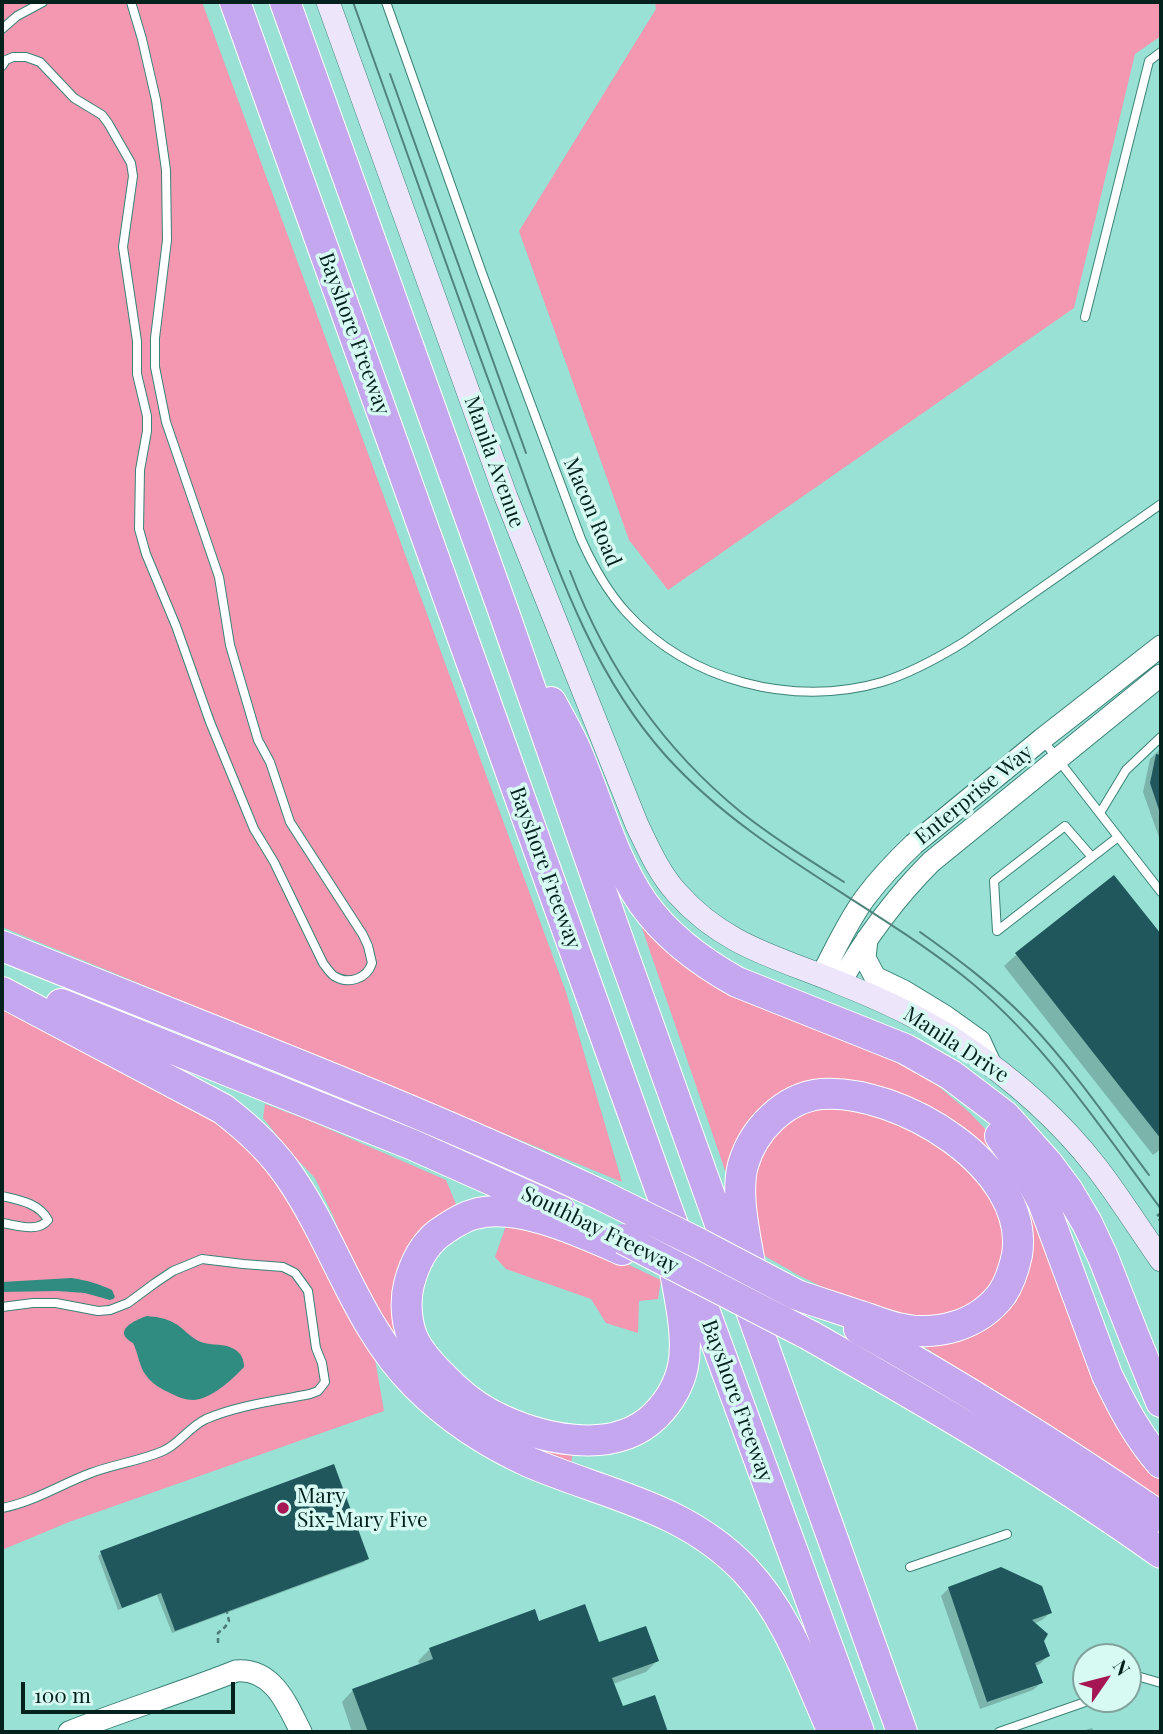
<!DOCTYPE html>
<html>
<head>
<meta charset="utf-8">
<style>
	body { margin:0 }
	#map { position:relative; width:1163px; height:1734px; overflow:hidden; background:#99e1d5; font-family:"Playfair Display",serif }
	canvas { display:block }
	.frame { position:absolute; inset:0; border:4px solid #03211d; pointer-events:none }
	.north { position:absolute; left:1072px; top:1643px; width:70px; height:70px; box-sizing:border-box; background:#d7faf3; border:2px solid #82a39d; border-radius:50%; rotate:55deg; font-size:19px; font-weight:700; line-height:28px; text-align:center; color:#03211d }
	.north::after { content:''; display:block; margin:auto; width:24px; height:32px; background:#a61554; clip-path:polygon(50% 0,100% 100%,50% 72%,0 100%) }
	.scale { position:absolute; left:21px; top:1682px; width:214px; height:32px; box-sizing:border-box; border:4px solid #03211d; border-top:0; padding-left:9px; font-size:21px; line-height:24px; white-space:nowrap; color:#03211d; -webkit-text-stroke:5px #d7faf3; paint-order:stroke }
</style>
</head>
<body>
<div id="map">
<canvas width="1163" height="1734"></canvas>
<div class="frame"></div>
<div class="north">N</div>
<div class="scale">100 m</div>
</div>
<script>
const c = document.querySelector('canvas').getContext('2d');
c.lineJoin = 'round';
function fillPath(path, color) {
  c.fillStyle = color;
  c.fill(path, 'evenodd');
}
function trace(path, color, width, dash) {
  c.strokeStyle = color;
  c.lineWidth = width;
  c.lineCap = dash ? 'butt' : 'round';
  c.setLineDash(dash || []);
  c.stroke(path);
}
function drawText(font, color, halo, rows, align = 'center') {
  c.font = font + ' "Playfair Display",serif';
  c.lineWidth = 7;
  c.setLineDash([]);
  c.textBaseline = 'middle';
  c.strokeStyle = halo;
  c.fillStyle = color;
  for (const [text, x, y, turn = 0] of rows) {
    c.save();
    c.translate(x, y);
    c.rotate((+turn || 0) * Math.PI / 180);
    c.textAlign = isNaN(turn) ? turn : align;
    if (halo) c.strokeText(text, 0, 0);
    c.fillText(text, 0, 0);
    c.restore();
  }
}
const green = new Path2D(`
	M 2,2 L 202,2 L 566,992 L 622,1182 L 2,927 Z
	M 655,2 L 1161,2 L 1161,36 L 1135,54 L 1074,308 L 668,590 L 629,540 L 519,231 L 656,9 Z
	M 629,890 L 671,943 L 907,1060 L 969,1112 L 991,1135 L 1010,1158 L 1161,1468 L 1161,1501 L 912,1339 L 1010,1290 L 993,1165 L 821,1086 L 730,1185 Z
	M 2,1008 L 218,1119 L 267,1164 L 358,1319 L 375,1359 L 384,1411 L 69,1522 L 2,1550 Z
	M 265,1104 L 310,1121 L 446,1180 L 458,1209 L 436,1224 L 407,1345 L 573,1452 L 570,1469 L 489,1434 L 417,1377 L 353,1267 L 334,1218 L 315,1178 L 292,1154 L 263,1118 Z
	M 805,1105 L 902,1116 L 998,1195 L 1008,1264 L 974,1311 L 896,1323 L 800,1276 L 756,1251 L 749,1218 L 755,1151 Z
	M 508,1220 L 548,1227 L 661,1280 L 658,1299 L 639,1301 L 638,1333 L 606,1323 L 591,1299 L 506,1269 L 495,1257 Z`);
const water = new Path2D(`
	M 71,1278 C 86,1280 99,1284 112,1290 L 115,1297 L 113,1299 L 110,1300 L 85,1293 L 57,1291 L 2,1292 L 2,1282 Z
	M 147,1316 C 156,1317 166,1318 174,1323 C 184,1328 190,1338 201,1342 C 212,1346 225,1343 234,1349 C 241,1353 244,1359 244,1367 C 233,1379 210,1400 193,1400 C 186,1400 178,1397 172,1394 C 161,1389 152,1384 145,1374 C 139,1365 138,1353 133,1343 C 111,1331 135,1320 147,1316 Z`);
const shadow = new Path2D(`
	M 1161,748 L 1161,843 L 1143,792 L 1150,759 Z
	M 1114,877 L 1161,937 L 1161,1149 L 1153,1155 L 1004,966 L 1016,955 Z
	M 101,1553 L 367,1558 L 364,1562 L 172,1633 L 157,1595 L 118,1610 L 98,1556 Z
	M 949,1588 L 1050,1613 L 1042,1620 L 1033,1624 L 1048,1656 L 1040,1664 L 1035,1666 L 1041,1683 L 1033,1690 L 980,1709 L 941,1596 Z
	M 538,1623 L 598,1645 L 657,1661 L 646,1672 L 613,1684 L 622,1709 L 654,1697 L 666,1732 L 352,1732 L 342,1702 L 353,1690 L 420,1666 L 418,1661 L 430,1649 Z
	M 1092,1728 L 1094,1732 L 1079,1732 Z`);
const building = new Path2D(`
	M 1156,754 L 1161,755 L 1161,810 L 1159,810 L 1150,783 Z
	M 1114,875 L 1161,934 L 1161,1139 L 1015,953 Z
	M 334,1464 L 369,1559 L 175,1631 L 161,1593 L 122,1608 L 100,1551 Z
	M 1001,1567 L 1042,1586 L 1052,1613 L 1032,1620 L 1048,1634 L 1044,1641 L 1050,1656 L 1035,1663 L 1043,1683 L 987,1702 L 948,1587 Z
	M 585,1604 L 599,1642 L 646,1626 L 659,1661 L 612,1678 L 623,1706 L 655,1695 L 668,1732 L 368,1732 L 352,1689 L 433,1659 L 429,1648 L 535,1609 L 539,1621 Z`);
const path = new Path2D(`
	M 1161,1213 L 1157,1216 L 1161,1222
	M 218,1643 L 218,1633 L 225,1627 L 229,1621 L 227,1612`);
const service = new Path2D(`
	M 386,2 L 482,273 L 581,539 C 593,566 606,590 626,612 C 688,681 793,708 882,682 C 911,673 938,658 964,642 L 1161,504
	M 2,29 L 17,16 L 43,2
	M 2,66 L 6,60 L 13,57 L 26,57 L 40,62 L 74,98 L 102,115 L 108,123 L 131,163 L 133,176 L 123,247 L 137,341 L 137,374 L 147,416 L 147,431 L 140,470 L 139,529 L 146,554 L 176,626 L 210,722 L 254,829 L 274,862 L 323,963 C 326,967 330,973 334,976 C 348,985 367,979 372,963 L 368,946 L 363,935 L 290,822 L 270,762 L 258,740 L 230,645 L 219,577 L 166,422 L 155,367 L 155,338 L 167,240 L 166,170 L 156,100 L 142,39 L 131,2
	M 1085,317 L 1149,61 L 1161,52
	M 1042,739 L 1161,892
	M 1100,813 L 1126,770 L 1161,737
	M 1092,857 L 1065,826 L 994,881 L 997,931 L 1118,837
	M 2,1196 C 19,1200 39,1203 48,1220 C 38,1233 16,1225 2,1223
	M 2,1307 L 33,1303 L 56,1303 L 98,1311 L 110,1310 L 128,1303 L 155,1283 L 173,1271 L 202,1259 L 243,1264 L 283,1267 L 295,1273 L 308,1291 L 316,1348 L 322,1363 L 325,1382 L 318,1391 L 310,1394 C 276,1401 238,1405 206,1419 C 189,1427 179,1444 163,1451 C 140,1461 115,1464 91,1473 C 61,1484 34,1502 2,1508
	M 910,1567 L 1007,1534
	M 1130,1674 L 1161,1683
	M 999,1732 L 1094,1699`);
const tertiary = new Path2D(`
	M 867,939 L 865,958 L 875,977 L 904,991 L 945,1016 L 980,1041 L 991,1065
	M 821,976 C 835,950 848,921 865,898 C 880,878 896,861 914,844 L 1042,739 L 1161,646
	M 840,983 C 865,939 895,898 931,862 L 1161,675
	M 69,1732 C 124,1710 181,1693 236,1671 C 273,1668 287,1704 301,1732`);
const secondary = new Path2D(`
	M 328,2 L 506,497 L 637,825 C 648,848 659,873 677,893 C 723,945 776,957 837,982 C 881,999 922,1018 961,1044 C 1012,1078 1059,1119 1097,1168 C 1120,1198 1140,1230 1161,1260`);
const motorway = new Path2D(`
	M 235,2 L 665,1203 L 859,1732
	M 285,2 L 503,610 L 620,945 L 902,1732
	M 551,702 C 560,719 571,737 578,755 C 599,804 612,858 643,903 C 667,937 701,962 737,982 L 905,1049 L 951,1075 L 1005,1116 L 1048,1164 L 1068,1191 L 1087,1223 L 1103,1257 L 1134,1336 L 1161,1402
	M 2,946 C 202,1027 405,1103 601,1195
	M 2,992 L 223,1109 C 249,1129 272,1150 290,1177 C 336,1244 357,1326 416,1385 C 449,1418 487,1443 529,1462 C 606,1495 684,1506 745,1570 C 788,1615 808,1677 833,1732
	M 61,1004 L 413,1145 L 561,1211
	M 1000,1136 L 1030,1178 L 1043,1202 L 1107,1375 C 1122,1406 1138,1437 1161,1463
	M 622,1250 C 583,1233 518,1202 475,1214 C 462,1217 449,1226 438,1234 C 423,1246 414,1265 409,1284 C 405,1300 406,1320 412,1336 C 418,1351 429,1363 440,1374 C 454,1389 471,1404 490,1414 C 536,1438 612,1458 655,1416 C 669,1402 679,1386 683,1366 C 689,1336 679,1296 674,1266
	M 751,1270 C 746,1238 735,1196 743,1165 C 753,1130 784,1098 821,1094 C 899,1088 1031,1167 1017,1255 C 1014,1269 1010,1282 1002,1294 C 978,1326 936,1337 898,1328 C 884,1325 871,1319 857,1315 C 837,1308 817,1302 797,1295
	M 859,1329 C 963,1387 1063,1450 1161,1517
	M 811,1336 C 930,1404 1049,1473 1161,1553`);
const tram = new Path2D(`
	M 353,2 C 406,148 456,295 511,441 C 552,551 586,667 666,756 C 750,849 865,899 962,975 C 1043,1039 1100,1127 1161,1209
	M 390,74 L 526,453
	M 570,571 C 606,666 663,749 742,813 C 774,838 809,860 844,882
	M 920,932 C 958,959 994,986 1027,1020 C 1072,1067 1110,1123 1149,1175`);
const motorwayBridge = new Path2D(`
	M 601,1195 L 698,1243 L 797,1295
	M 623,1239 L 811,1336`);
const markers = [
	[283,1508,7,"#a61554"]
];
const streetNames = [
	["Bayshore Freeway",354,334,70],
	["Manila Avenue",494,462,70],
	["Macon Road",592,512,67],
	["Enterprise Way",974,795,-39],
	["Bayshore Freeway",545,868,70],
	["Manila Drive",956,1045,33],
	["Southbay Freeway",600,1230,26],
	["Bayshore Freeway",737,1401,70]
];
const poiNames = [
	["Mary",297,1496],
	["Six-Mary Five",297,1520]
];
fillPath(green, '#f398b0');
fillPath(water, '#308c80');
fillPath(shadow, '#0003');
fillPath(building, '#1f575c');
trace(service, '#3a8277', 10);
trace(tertiary, '#3a8277', 23);
trace(secondary, '#3a8277', 24);
trace(motorway, '#fff', 32);
trace(path, '#4a7b74', 2.5, [5, 3.5]);
trace(service, '#fff', 8);
trace(tertiary, '#fff', 21);
trace(secondary, '#ede5fa', 23);
trace(motorway, '#c4a7ee', 30);
trace(tram, '#4f837b', 2);
trace(motorwayBridge, '#fff', 32, []);
trace(motorwayBridge, '#c4a7ee', 30);
for (const [x, y, r, color] of markers) {
  const dot = new Path2D();
  dot.arc(x, y, r, 0, 2 * Math.PI);
  c.fillStyle = color;
  c.fill(dot);
  trace(dot, '#d7faf3', 2.5);
}
drawText('21px', '#03211d', '#d7faf3', streetNames);
drawText('21px', '#03211d', '#d7faf3', poiNames, 'left');
</script>
</body>
</html>
